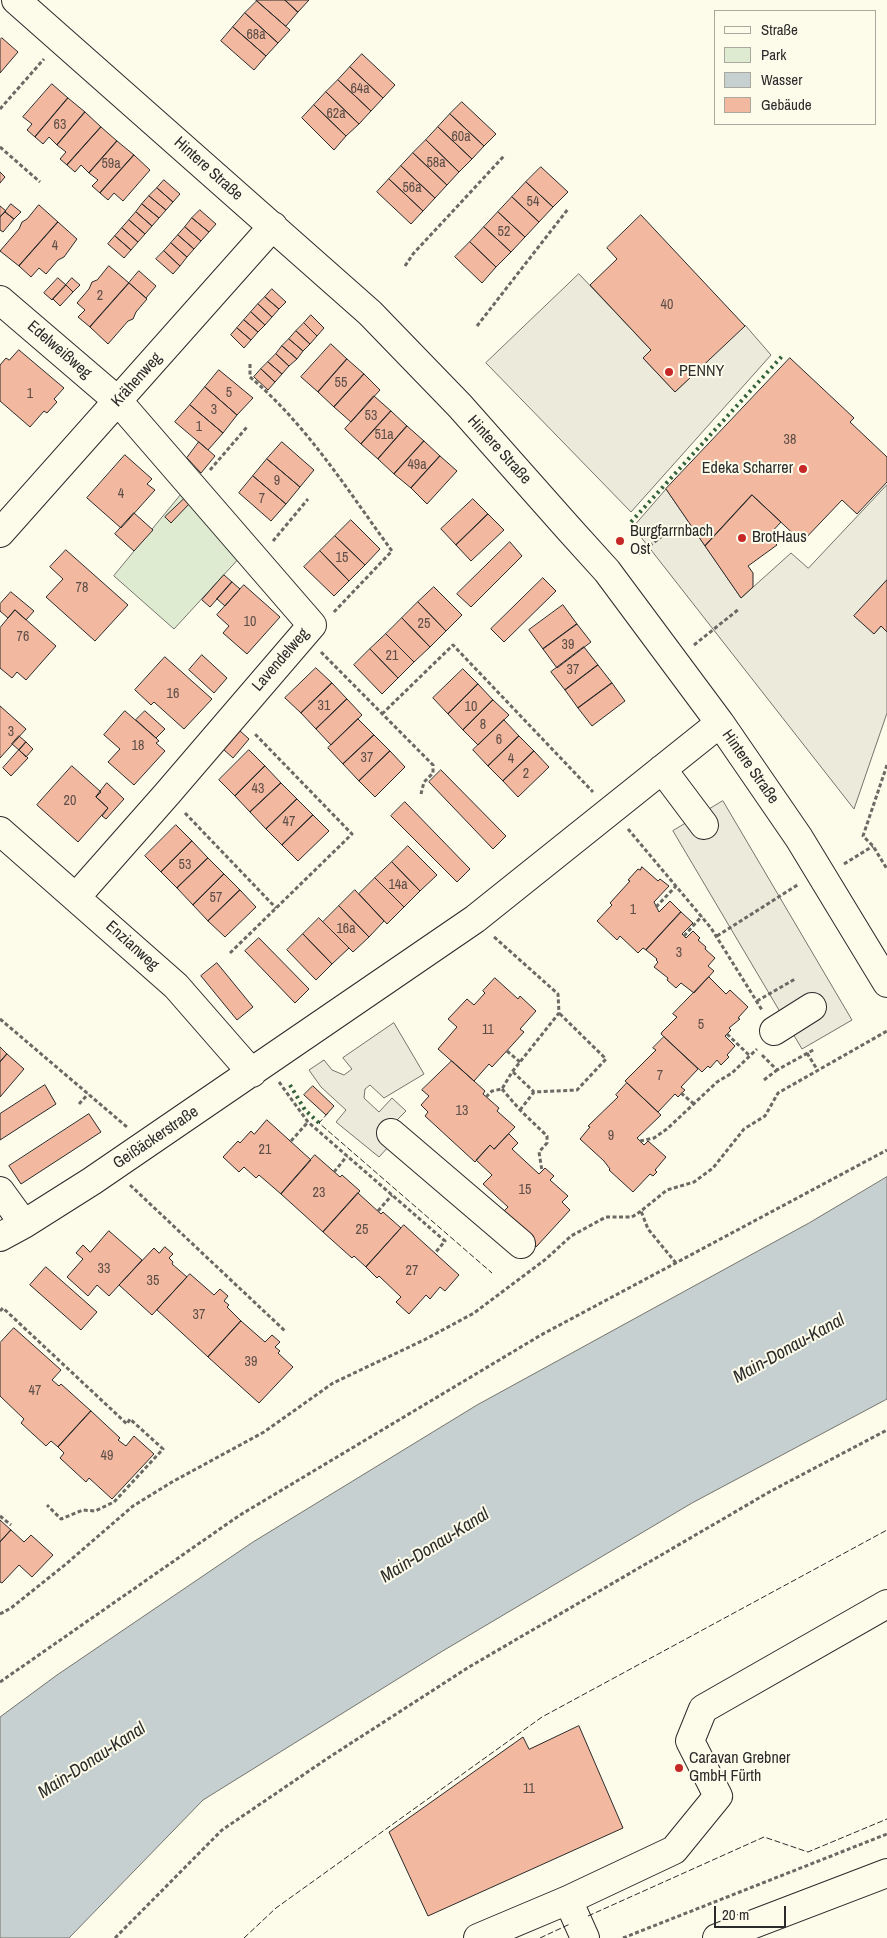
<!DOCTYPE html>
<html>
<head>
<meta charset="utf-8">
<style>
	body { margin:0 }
	#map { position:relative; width:887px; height:1938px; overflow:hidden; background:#fdfbea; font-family:"Archivo Narrow",sans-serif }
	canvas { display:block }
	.legend { position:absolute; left:714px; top:10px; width:162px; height:115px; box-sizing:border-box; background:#fdfbea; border:1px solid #a9a89e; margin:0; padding:6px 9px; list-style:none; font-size:15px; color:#2b2b2b }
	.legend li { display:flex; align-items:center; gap:10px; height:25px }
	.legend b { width:25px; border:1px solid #a9a89e }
	.scale { position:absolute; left:714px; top:1906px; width:72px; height:22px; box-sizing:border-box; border:2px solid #2b2b2b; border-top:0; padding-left:6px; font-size:15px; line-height:18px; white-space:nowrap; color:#2b2b2b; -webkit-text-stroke:4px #fdfbea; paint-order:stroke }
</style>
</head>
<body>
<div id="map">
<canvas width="887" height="1938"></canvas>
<ul class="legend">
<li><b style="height:6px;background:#fdfbea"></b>Straße</li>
<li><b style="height:14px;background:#deebd1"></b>Park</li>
<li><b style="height:14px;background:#c7d0d0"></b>Wasser</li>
<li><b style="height:14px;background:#f2b8a0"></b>Gebäude</li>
</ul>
<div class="scale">20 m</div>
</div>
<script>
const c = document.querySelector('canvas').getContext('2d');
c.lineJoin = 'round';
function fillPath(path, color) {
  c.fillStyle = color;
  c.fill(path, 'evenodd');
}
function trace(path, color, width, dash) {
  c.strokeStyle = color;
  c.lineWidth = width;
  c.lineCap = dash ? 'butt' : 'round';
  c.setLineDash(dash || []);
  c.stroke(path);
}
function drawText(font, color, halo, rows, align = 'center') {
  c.font = font + ' "Archivo Narrow",sans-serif';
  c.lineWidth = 4;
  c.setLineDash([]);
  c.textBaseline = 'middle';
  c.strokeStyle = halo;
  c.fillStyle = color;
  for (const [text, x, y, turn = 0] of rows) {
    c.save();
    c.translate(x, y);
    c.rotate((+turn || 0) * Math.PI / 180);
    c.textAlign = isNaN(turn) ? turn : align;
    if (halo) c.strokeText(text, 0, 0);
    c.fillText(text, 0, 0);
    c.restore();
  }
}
const green = new Path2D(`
	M 184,491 L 242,555 L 174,629 L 114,576 Z`);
const parking = new Path2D(`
	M 579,274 L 651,350 L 643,358 L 675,392 L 745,325 L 771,355 L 631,512 L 486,363 Z
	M 887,485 L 887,580 L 855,616 L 874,634 L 881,626 L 887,632 L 887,713 L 854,809 L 633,527 L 666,489 L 741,598 L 791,553 L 808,568 Z
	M 723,801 L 852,1020 L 802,1049 L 673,831 Z
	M 394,1023 L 424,1074 L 384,1098 L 370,1085 L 365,1089 L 364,1098 L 379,1112 L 392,1098 L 406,1111 L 394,1123 L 403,1131 L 379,1157 L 336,1122 L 346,1110 L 321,1087 L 309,1070 L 324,1060 L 332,1070 L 344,1075 L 352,1069 L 343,1058 Z`);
const water = new Path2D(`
	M 887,1177 L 887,1399 L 692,1503 L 441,1652 L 203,1800 L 69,1938 L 0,1938 L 0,1717 L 57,1675 L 253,1542 L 477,1405 L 809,1223 Z`);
const building = new Path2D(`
	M 256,0 L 285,0 L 298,12 L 286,26 Z
	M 285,0 L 309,0 L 298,12 Z
	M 257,1 L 290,30 L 278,43 L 245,13 Z
	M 245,13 L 278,43 L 266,56 L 233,27 Z
	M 233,27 L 266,56 L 254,70 L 221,41 Z
	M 2,38 L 18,52 L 0,73 L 0,40 Z
	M 362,54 L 395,85 L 383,98 L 350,67 Z
	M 350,67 L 383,98 L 371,111 L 338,80 Z
	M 338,80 L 371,111 L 359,124 L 326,92 Z
	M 52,84 L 68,98 L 35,137 L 27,130 L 32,124 L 23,117 Z
	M 326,92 L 359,124 L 346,136 L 314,105 Z
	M 68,98 L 85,112 L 57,145 L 49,137 L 43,144 L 35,137 Z
	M 462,102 L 496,134 L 484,146 L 450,114 Z
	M 314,105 L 346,136 L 334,150 L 302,118 Z
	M 85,112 L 101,127 L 67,165 L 60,159 L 66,152 L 57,145 Z
	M 450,114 L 484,146 L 472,159 L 438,127 Z
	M 101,127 L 117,141 L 89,173 L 81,165 L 75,172 L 67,165 Z
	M 438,127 L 472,159 L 459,172 L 426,140 Z
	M 426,140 L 459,172 L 447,185 L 413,153 Z
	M 117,141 L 134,155 L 100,193 L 92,186 L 98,180 L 89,173 Z
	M 413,153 L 447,185 L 435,198 L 401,166 Z
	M 134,155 L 150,170 L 123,201 L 114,193 L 108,200 L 100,193 Z
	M 401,166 L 435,198 L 423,211 L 389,179 Z
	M 541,167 L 568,192 L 553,207 L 526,182 Z
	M 0,172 L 5,177 L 0,183 Z
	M 389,179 L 423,211 L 411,224 L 377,192 Z
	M 164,180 L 180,194 L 173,202 L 157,188 Z
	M 526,182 L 553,207 L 539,222 L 512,197 Z
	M 157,188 L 173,202 L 166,210 L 149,196 Z
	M 149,196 L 166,210 L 159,218 L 142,204 Z
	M 512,197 L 539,222 L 525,237 L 498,212 Z
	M 11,204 L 21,212 L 14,219 L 5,212 Z
	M 142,204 L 159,218 L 152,226 L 136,212 Z
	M 39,205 L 58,222 L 19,266 L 0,251 L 19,229 L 22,222 L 27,219 Z
	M 0,206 L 6,211 L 0,217 Z
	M 200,210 L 216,224 L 209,232 L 192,218 Z
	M 5,212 L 14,219 L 3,232 L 0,230 L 0,217 Z
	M 136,212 L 152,226 L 145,234 L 129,220 Z
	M 498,212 L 525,237 L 511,252 L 484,227 Z
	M 641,215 L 745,326 L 675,392 L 643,358 L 651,350 L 590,285 L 617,259 L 607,248 Z
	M 192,218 L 209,232 L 201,241 L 185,227 Z
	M 129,220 L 145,234 L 138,242 L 122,228 Z
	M 58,222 L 77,239 L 64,257 L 58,260 L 46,274 L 39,268 L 31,277 L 19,266 Z
	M 185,227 L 201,241 L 194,249 L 178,235 Z
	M 484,227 L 511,252 L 496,267 L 470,242 Z
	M 122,228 L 138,242 L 131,250 L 115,236 Z
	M 178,235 L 194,249 L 187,257 L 171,243 Z
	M 115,236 L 131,250 L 124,258 L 108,244 Z
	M 470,242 L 496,267 L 482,283 L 455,257 Z
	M 171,243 L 187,257 L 180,266 L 164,251 Z
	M 164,251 L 180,266 L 173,274 L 156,259 Z
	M 109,266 L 129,283 L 90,327 L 78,317 L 85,310 L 77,303 L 89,289 L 92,282 L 97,280 Z
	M 139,271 L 156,286 L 146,298 L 129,283 Z
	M 58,278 L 66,285 L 52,300 L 44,293 Z
	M 72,278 L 80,285 L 73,292 L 66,285 Z
	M 129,283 L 147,299 L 136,312 L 133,319 L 128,321 L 108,344 L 90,327 Z
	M 66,285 L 73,292 L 60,306 L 53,299 Z
	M 272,289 L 286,302 L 279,309 L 265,297 Z
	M 265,297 L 279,309 L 272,317 L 258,304 Z
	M 258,304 L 272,317 L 265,325 L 251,312 Z
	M 251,312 L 265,325 L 258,332 L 244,320 Z
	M 311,315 L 324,328 L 317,336 L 304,323 Z
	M 244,320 L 258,332 L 251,340 L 237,328 Z
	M 304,323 L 317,336 L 310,344 L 296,331 Z
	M 237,328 L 251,340 L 244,348 L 231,335 Z
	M 296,331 L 310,344 L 303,351 L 289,339 Z
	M 289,339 L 303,351 L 297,359 L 282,346 Z
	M 331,344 L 347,359 L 318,392 L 301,377 Z
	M 282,346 L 297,359 L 289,366 L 276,354 Z
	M 19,350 L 64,388 L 54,399 L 57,402 L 47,413 L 44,411 L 30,427 L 0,401 L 0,365 L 6,358 L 9,360 Z
	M 276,354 L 289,366 L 282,374 L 268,362 Z
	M 790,358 L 854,418 L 850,422 L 887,457 L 887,482 L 857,514 L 842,500 L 802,542 L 752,495 L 705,546 L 666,489 Z
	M 347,359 L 364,374 L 334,407 L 318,392 Z
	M 268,362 L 282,374 L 275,382 L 261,369 Z
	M 261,369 L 275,382 L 268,390 L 254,377 Z
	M 219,370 L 253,398 L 237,415 L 205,387 Z
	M 364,374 L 380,390 L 351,422 L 334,407 Z
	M 205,387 L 237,415 L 223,433 L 190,405 Z
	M 374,396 L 391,411 L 361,444 L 345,429 Z
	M 190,405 L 223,433 L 208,450 L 175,422 Z
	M 391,411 L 407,426 L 378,459 L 361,444 Z
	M 407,426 L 424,441 L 394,474 L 378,459 Z
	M 424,441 L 440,456 L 411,488 L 394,474 Z
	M 199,442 L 215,456 L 201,473 L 187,458 Z
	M 282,442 L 314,470 L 300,487 L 267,459 Z
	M 125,455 L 152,479 L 147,484 L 155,490 L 121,528 L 87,498 Z
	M 440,456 L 457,471 L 427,504 L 411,488 Z
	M 267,459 L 300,487 L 286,504 L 253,476 Z
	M 253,476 L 286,504 L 271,521 L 239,493 Z
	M 752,495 L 781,522 L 768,536 L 777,545 L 748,566 L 753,573 L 753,587 L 741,598 L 705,546 Z
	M 184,499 L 189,504 L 171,523 L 165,517 Z
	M 473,499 L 488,514 L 456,545 L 441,529 Z
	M 134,513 L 153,530 L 134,551 L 115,534 Z
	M 488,514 L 504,530 L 471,561 L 456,545 Z
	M 351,520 L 380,549 L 365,565 L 335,536 Z
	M 335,536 L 365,565 L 349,581 L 320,551 Z
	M 510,542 L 522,556 L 471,607 L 457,594 Z
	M 66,550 L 128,605 L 95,641 L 46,597 L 63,579 L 50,567 Z
	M 320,551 L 349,581 L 334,596 L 304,567 Z
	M 224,575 L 232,582 L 210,607 L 202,600 Z
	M 543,578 L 556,591 L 504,642 L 491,629 Z
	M 887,580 L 887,632 L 881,626 L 874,634 L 854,616 Z
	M 232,582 L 240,589 L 225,606 L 217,599 Z
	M 244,585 L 280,617 L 247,654 L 223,633 L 229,626 L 217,615 Z
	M 434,587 L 462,615 L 446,631 L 418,602 Z
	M 11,592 L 34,611 L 26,620 L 15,610 L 8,618 L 0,611 L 0,604 Z
	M 418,602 L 446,631 L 430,647 L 402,618 Z
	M 563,605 L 577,624 L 543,649 L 529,630 Z
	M 15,610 L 56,646 L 26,680 L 17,672 L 12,678 L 0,668 L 0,628 Z
	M 402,618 L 430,647 L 414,662 L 386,634 Z
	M 577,624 L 591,642 L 557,668 L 543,649 Z
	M 386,634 L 414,662 L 398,678 L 370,649 Z
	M 584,647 L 598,665 L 565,690 L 551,672 Z
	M 370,649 L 398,678 L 382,694 L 354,665 Z
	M 202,655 L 227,678 L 214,693 L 189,670 Z
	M 165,657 L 212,699 L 184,729 L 154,702 L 151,705 L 135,690 Z
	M 598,665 L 612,683 L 578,708 L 565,690 Z
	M 316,668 L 332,683 L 301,713 L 285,698 Z
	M 463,669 L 478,684 L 448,714 L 433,698 Z
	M 332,683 L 347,699 L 316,729 L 301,713 Z
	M 612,683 L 625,701 L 592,726 L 578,708 Z
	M 478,684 L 493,700 L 463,730 L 448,714 Z
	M 347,699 L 362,715 L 331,745 L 316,729 Z
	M 493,700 L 509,715 L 478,745 L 463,730 Z
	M 0,706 L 26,729 L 0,758 Z
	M 125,711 L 156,738 L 159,741 L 156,743 L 165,751 L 134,785 L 108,762 L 120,749 L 104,735 Z
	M 145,711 L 165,729 L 156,738 L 136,720 Z
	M 358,719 L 374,735 L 343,764 L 328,748 Z
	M 504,720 L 519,736 L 488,766 L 473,750 Z
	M 239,730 L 249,739 L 233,758 L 223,749 Z
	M 374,735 L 390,751 L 359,781 L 343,764 Z
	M 19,736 L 26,742 L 19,750 L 12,744 Z
	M 519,736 L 534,751 L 503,781 L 488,766 Z
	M 26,742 L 33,749 L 26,757 L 19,750 Z
	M 19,750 L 28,758 L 11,776 L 3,768 Z
	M 249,750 L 265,766 L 235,796 L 219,780 Z
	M 390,751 L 405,767 L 375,797 L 359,781 Z
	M 534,751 L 549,767 L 518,797 L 503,781 Z
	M 72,766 L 101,792 L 96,797 L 108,808 L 78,842 L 37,805 Z
	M 265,766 L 281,783 L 250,812 L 235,796 Z
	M 441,770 L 506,836 L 493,849 L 429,782 Z
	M 107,783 L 124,799 L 106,819 L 102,816 L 108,808 L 96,797 Z
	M 281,783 L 297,799 L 266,829 L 250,812 Z
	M 297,799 L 313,815 L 282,845 L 266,829 Z
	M 405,802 L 470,869 L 457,882 L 391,816 Z
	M 313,815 L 329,831 L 298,861 L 282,845 Z
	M 176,825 L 192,841 L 161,872 L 145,856 Z
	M 192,841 L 208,858 L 177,888 L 161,872 Z
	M 408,846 L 437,875 L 420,891 L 392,862 Z
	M 208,858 L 224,874 L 193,905 L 177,888 Z
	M 392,862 L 420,891 L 404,907 L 375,878 Z
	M 642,867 L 658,881 L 660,879 L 669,886 L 654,902 L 659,912 L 670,901 L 681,912 L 646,950 L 643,948 L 638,953 L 620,936 L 617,940 L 597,921 L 612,905 L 610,903 L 630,881 L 628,880 L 638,869 L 640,870 Z
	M 224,874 L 240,890 L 208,921 L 193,905 Z
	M 375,878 L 404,907 L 387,924 L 359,894 Z
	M 240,890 L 256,907 L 225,937 L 208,921 Z
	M 355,890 L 384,921 L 369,937 L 339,906 Z
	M 339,906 L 369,937 L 353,952 L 323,922 Z
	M 681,912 L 693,923 L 682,934 L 686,938 L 693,931 L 700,938 L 698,940 L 706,947 L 705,949 L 715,958 L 708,966 L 714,971 L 694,993 L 681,983 L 676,988 L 667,980 L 668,978 L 654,967 L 658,962 L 656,960 L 657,959 L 646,950 Z
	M 319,918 L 349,948 L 332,964 L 303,934 Z
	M 303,934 L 332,964 L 316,980 L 287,950 Z
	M 259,938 L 309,989 L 295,1003 L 245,951 Z
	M 217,963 L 253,1007 L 237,1020 L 201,976 Z
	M 709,977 L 726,994 L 730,990 L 748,1007 L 738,1018 L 740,1019 L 729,1028 L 731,1030 L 725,1036 L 735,1046 L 727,1055 L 729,1057 L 721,1065 L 717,1060 L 710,1068 L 708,1066 L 702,1072 L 661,1034 L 662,1032 L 677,1017 L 673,1014 Z
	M 495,978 L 518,999 L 520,996 L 536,1011 L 520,1029 L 524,1032 L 492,1067 L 489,1064 L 474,1081 L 438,1049 L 457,1027 L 448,1019 L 467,999 L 474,1005 L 485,993 L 483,991 Z
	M 664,1037 L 698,1069 L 681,1087 L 685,1090 L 678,1097 L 675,1094 L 658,1112 L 625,1081 L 656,1050 L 653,1048 Z
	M 0,1047 L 7,1054 L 0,1062 Z
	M 7,1054 L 24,1069 L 0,1097 L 0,1062 Z
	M 452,1061 L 485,1091 L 483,1094 L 499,1108 L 497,1111 L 515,1127 L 494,1149 L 490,1145 L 475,1162 L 425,1116 L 428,1112 L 421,1105 L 429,1096 L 422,1090 Z
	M 627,1083 L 661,1115 L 637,1138 L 644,1145 L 648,1141 L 666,1157 L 655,1170 L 657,1172 L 653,1176 L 650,1174 L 633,1192 L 609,1170 L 610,1169 L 604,1161 L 580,1139 L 590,1127 L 588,1126 L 618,1097 L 616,1095 Z
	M 45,1085 L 56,1104 L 0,1140 L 0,1114 Z
	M 313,1086 L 334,1106 L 326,1115 L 304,1095 Z
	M 89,1114 L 101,1132 L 21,1184 L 9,1166 Z
	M 267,1120 L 311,1160 L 281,1194 L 259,1175 L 256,1178 L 244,1167 L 239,1172 L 223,1157 L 238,1141 L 240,1143 L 251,1131 L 254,1134 Z
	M 509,1134 L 518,1143 L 512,1149 L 539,1174 L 545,1168 L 554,1176 L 550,1180 L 568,1196 L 562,1202 L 570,1210 L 536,1247 L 499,1216 L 508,1207 L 483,1184 L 492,1175 L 476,1160 L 490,1145 L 494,1149 Z
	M 315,1155 L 340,1177 L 342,1175 L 360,1191 L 323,1232 L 281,1194 Z
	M 358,1193 L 381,1214 L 383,1212 L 401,1228 L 366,1267 L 354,1256 L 352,1258 L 323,1232 Z
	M 404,1225 L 459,1275 L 445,1291 L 440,1287 L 430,1299 L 426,1295 L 409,1314 L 396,1302 L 401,1297 L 379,1276 L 377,1278 L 366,1267 Z
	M 109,1231 L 142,1260 L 109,1296 L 97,1285 L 88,1296 L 67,1277 L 83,1259 L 76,1253 L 83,1245 L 90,1252 Z
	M 165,1247 L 173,1254 L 169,1258 L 173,1262 L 172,1264 L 187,1277 L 152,1315 L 119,1285 L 154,1248 L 159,1253 Z
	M 46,1267 L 97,1312 L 81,1330 L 30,1285 Z
	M 190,1274 L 214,1295 L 220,1289 L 228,1296 L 224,1301 L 229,1305 L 227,1307 L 241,1321 L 208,1357 L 157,1310 Z
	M 241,1321 L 265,1342 L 272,1335 L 280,1342 L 275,1347 L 280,1351 L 278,1353 L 293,1367 L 259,1403 L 208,1357 Z
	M 14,1328 L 61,1370 L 52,1380 L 59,1386 L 61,1384 L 91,1411 L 58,1447 L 51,1441 L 46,1446 L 21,1423 L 24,1419 L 0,1396 L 0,1343 Z
	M 91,1411 L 120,1438 L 118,1440 L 126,1446 L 134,1436 L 154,1454 L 112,1499 L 89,1478 L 86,1482 L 60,1458 L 64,1453 L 58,1447 Z
	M 0,1520 L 11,1530 L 0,1542 Z
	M 11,1530 L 24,1542 L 31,1535 L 53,1555 L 32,1577 L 19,1565 L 2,1583 L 0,1582 L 0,1542 Z
	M 579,1726 L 623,1828 L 428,1916 L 389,1832 L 523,1737 L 529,1749 Z`);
const path = new Path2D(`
	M 0,109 L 44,59
	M 0,147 L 40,182
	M 405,266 L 413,254 L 504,156
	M 477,326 L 568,209
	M 250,364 L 250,377 C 307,425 348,491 392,551 L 333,613
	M 210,470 L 247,427
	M 273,541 L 308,499
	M 620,541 L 625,537
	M 639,554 L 675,526
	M 694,645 L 739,609
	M 321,652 L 433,765 L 433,773 L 424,782 L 421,794
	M 382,714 L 453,645 L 593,792
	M 887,765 L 863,836 L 873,846 L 887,869
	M 185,813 L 276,908
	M 628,829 L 711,928 L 762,1010
	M 844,864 L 873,846
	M 656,907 L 676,886
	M 684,936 L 702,916
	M 717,936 L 799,884
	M 230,953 L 352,834 L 254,733
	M 757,1001 L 795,979
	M 0,1019 L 127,1127
	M 727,1034 L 750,1056
	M 507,1051 L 520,1062
	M 807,1053 L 818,1071
	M 762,1055 L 777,1070 L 815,1049
	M 513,1072 L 534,1092
	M 764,1080 L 777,1070
	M 279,1082 L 308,1122 L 445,1241 L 435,1253
	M 502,1089 L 520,1110 L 547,1136 L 547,1143 L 539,1152 L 542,1171
	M 681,1093 L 694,1104
	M 486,1097 L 492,1091 L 502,1089 L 512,1072 L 559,1013 L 558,994 L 493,936
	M 79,1104 L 88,1094
	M 520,1110 L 534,1092 L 577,1090 L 606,1059 L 559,1013
	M 291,1141 L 308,1122
	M 640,1141 L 654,1138 L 667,1129 L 717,1082 L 732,1073 L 757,1049
	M 334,1172 L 347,1156
	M 130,1185 L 285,1331
	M 378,1211 L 392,1195
	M 676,1263 L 648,1229 L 641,1211 L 667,1190 L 694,1182 L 713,1168 L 744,1129 L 765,1116 L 778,1093 L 887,1031
	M 0,1311 L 3,1308 L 127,1424 L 130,1419 L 163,1449 L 114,1502 L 95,1511 L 83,1510 L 61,1519 L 47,1505
	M 0,1516 L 11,1525
	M 0,1614 L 11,1608 L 66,1564 L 133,1506 L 172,1482 L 264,1432 L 333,1383 L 424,1340 L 474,1313 L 546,1259 L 571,1236 L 606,1217 L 632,1217 L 641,1211
	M 0,1682 L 240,1515 L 541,1335 L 887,1150
	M 115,1938 L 222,1830 L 328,1758 L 469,1667 L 771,1491 L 887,1430
	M 623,1938 L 887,1834`);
const minor = new Path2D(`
	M 16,0 L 370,313 L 460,406 L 569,529 L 607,571 L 720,723 L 799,838 L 887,983
	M 0,300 L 118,401 L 312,625 L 167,794 L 77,896
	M 0,533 L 273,226
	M 662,769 L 704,825
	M 0,831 L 176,986 L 252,1073
	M 774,1031 L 812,1007
	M 391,1133 L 521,1244
	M 0,1191 L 24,1224
	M 0,1237 L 24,1224 L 92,1181 L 475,919 L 720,723
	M 568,1900 L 585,1938
	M 478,1938 L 568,1900 L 674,1850 L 718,1796 L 690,1741 L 703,1709 L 887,1604`);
const major = new Path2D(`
	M 717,1938 L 887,1873`);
const hedge = new Path2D(`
	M 631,522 L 784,354
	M 290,1085 L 305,1110 L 319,1123`);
const fence = new Path2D(`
	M 328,1113 L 319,1123 L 492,1273
	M 588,1916 L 764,1837 L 808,1852 L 887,1819
	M 244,1938 L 276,1908 L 542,1717 L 887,1530
	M 540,1938 L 570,1924`);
const markers = [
	[669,372,5,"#c62828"],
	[803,469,5,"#c62828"],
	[742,538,5,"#c62828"],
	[620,541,5,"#c62828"],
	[679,1768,5,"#c62828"]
];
const numberNames = [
	["68a",256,35],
	["64a",360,89],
	["62a",336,114],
	["63",60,125],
	["60a",461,137],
	["58a",436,163],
	["59a",111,164],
	["56a",412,188],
	["54",533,202],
	["52",504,232],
	["4",55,246],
	["2",100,296],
	["40",667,305],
	["55",341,383],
	["5",229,393],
	["1",30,394],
	["3",214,410],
	["53",371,416],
	["1",199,427],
	["51a",384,435],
	["38",790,440],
	["49a",417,465],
	["9",277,481],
	["4",121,494],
	["7",262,499],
	["15",342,558],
	["78",82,588],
	["10",250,622],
	["25",424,624],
	["76",23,637],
	["39",568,645],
	["21",392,656],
	["37",573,670],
	["16",173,694],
	["31",324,706],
	["10",471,707],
	["8",483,725],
	["3",11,732],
	["6",499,740],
	["18",138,746],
	["37",367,758],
	["4",511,759],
	["2",526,774],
	["43",258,789],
	["20",70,801],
	["47",289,822],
	["53",185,865],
	["14a",398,885],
	["57",216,898],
	["1",633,910],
	["16a",346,929],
	["3",679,953],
	["5",701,1025],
	["11",488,1030],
	["7",660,1076],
	["13",462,1111],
	["9",611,1136],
	["21",265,1150],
	["15",525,1190],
	["23",319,1193],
	["25",362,1230],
	["33",104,1269],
	["27",412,1271],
	["35",153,1281],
	["37",199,1315],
	["39",251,1362],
	["47",35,1391],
	["49",107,1456],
	["11",529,1789]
];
const streetNames = [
	["Hintere Straße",208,169,42],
	["Edelweißweg",59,350,41],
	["Krähenweg",137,380,-48],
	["Hintere Straße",499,450,48],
	["Lavendelweg",281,660,-49],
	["Hintere Straße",750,767,55],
	["Enzianweg",132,946,42],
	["Geißäckerstraße",156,1138,-34]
];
const poiNames = [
	["PENNY",679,372],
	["Edeka Scharrer",793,469,"right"],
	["Burgfarrnbach",630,532],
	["Ost",630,550],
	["BrotHaus",752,538],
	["Caravan Grebner",689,1759],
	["GmbH Fürth",689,1777]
];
const waterNames = [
	["Main-Donau-Kanal",789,1349,-29],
	["Main-Donau-Kanal",435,1546,-32],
	["Main-Donau-Kanal",92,1761,-33]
];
fillPath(green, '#deebd1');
trace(green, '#74746e', 1);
fillPath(parking, '#eceadb');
trace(parking, '#74746e', 1);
fillPath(water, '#c7d0d0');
trace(water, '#74746e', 1);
fillPath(building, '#f2b8a0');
trace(building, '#2b2b2b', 1);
trace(minor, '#2b2b2b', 30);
trace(major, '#2b2b2b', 30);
trace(path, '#6a6964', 3, [4, 2.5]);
trace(minor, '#fdfbea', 28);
trace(major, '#fdfbea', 28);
trace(hedge, '#34623c', 4, [2.5, 4]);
trace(fence, '#2b2b2b', 1, [6, 2.5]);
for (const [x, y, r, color] of markers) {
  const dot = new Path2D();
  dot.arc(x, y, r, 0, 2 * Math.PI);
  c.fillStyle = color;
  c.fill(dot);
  trace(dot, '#fdfbea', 2);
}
drawText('14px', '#5d4e48', null, numberNames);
drawText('16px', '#2b2b2b', '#fdfbea', streetNames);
drawText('16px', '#2b2b2b', '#fdfbea', poiNames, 'left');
drawText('italic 18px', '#2b2b2b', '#fdfbea', waterNames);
</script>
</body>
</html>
